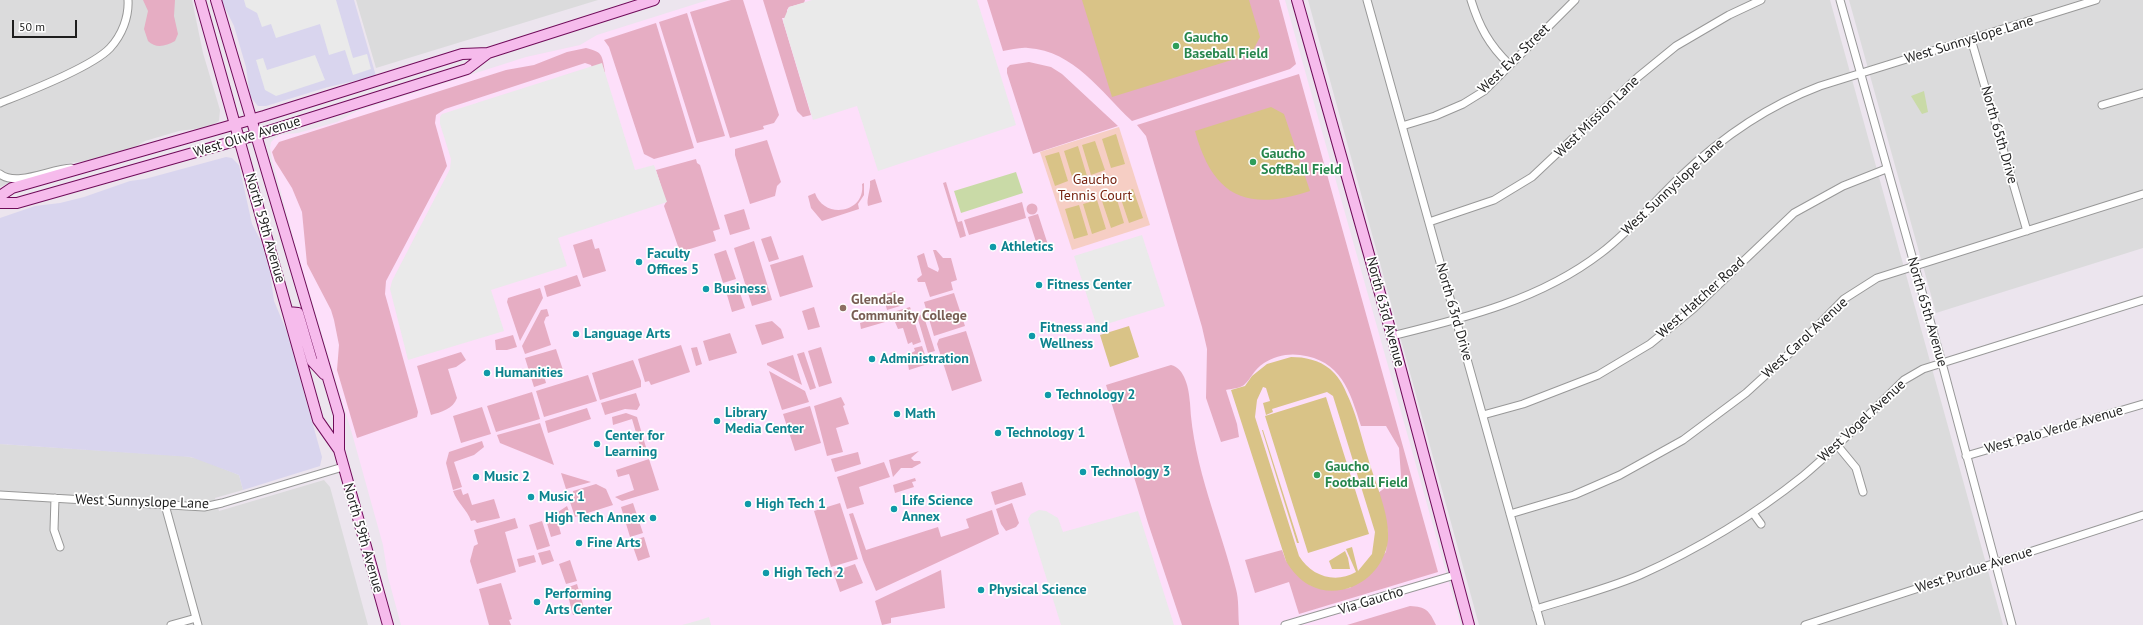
<!DOCTYPE html>
<html>
<head>
<meta charset="utf-8">
<style>
	body { margin:0 }
	#map { position:relative; width:2143px; height:625px; overflow:hidden; background:#ece5ee; font-family:"PT Sans",sans-serif }
	canvas { display:block }
	.scale { position:absolute; left:12px; top:20px; width:65px; height:18px; box-sizing:border-box; border:2px solid #1e1e1e; border-top:0; padding-left:5px; font-size:12px; line-height:14px; white-space:nowrap; color:#1e1e1e; -webkit-text-stroke:3px #fff; paint-order:stroke }
</style>
</head>
<body>
<div id="map">
<canvas width="2143" height="625"></canvas>
<div class="scale">50 m</div>
</div>
<script>
const c = document.querySelector('canvas').getContext('2d');
c.lineJoin = 'round';
function fillPath(path, color) {
  c.fillStyle = color;
  c.fill(path, 'evenodd');
}
function trace(path, color, width, dash) {
  c.strokeStyle = color;
  c.lineWidth = width;
  c.lineCap = dash ? 'butt' : 'round';
  c.setLineDash(dash || []);
  c.stroke(path);
}
function drawText(font, color, halo, rows, align = 'center') {
  c.font = font + ' "PT Sans",sans-serif';
  c.lineWidth = 3.5;
  c.setLineDash([]);
  c.textBaseline = 'middle';
  c.strokeStyle = halo;
  c.fillStyle = color;
  for (const [text, x, y, turn = 0] of rows) {
    c.save();
    c.translate(x, y);
    c.rotate((+turn || 0) * Math.PI / 180);
    c.textAlign = isNaN(turn) ? turn : align;
    if (halo) c.strokeText(text, 0, 0);
    c.fillText(text, 0, 0);
    c.restore();
  }
}
const residential = new Path2D(`
	M 0,0 L 192,0 L 203,53 L 220,110 L 219,121 L 209,127 L 179,131 L 145,141 L 130,150 L 96,160 L 69,163 L 24,177 L 0,187 Z
	M 356,0 L 598,0 L 376,68 Z
	M 1308,0 L 1830,0 L 2003,625 L 1479,625 Z
	M 1849,0 L 2143,0 L 2143,248 L 1936,313 Z
	M 0,444 L 184,456 L 200,459 L 239,475 L 243,490 L 215,498 L 219,511 L 324,480 L 330,487 L 368,625 L 0,625 Z`);
const commercial = new Path2D(`
	M 221,0 L 354,0 L 376,76 L 328,87 L 266,106 L 258,106 L 250,96 L 246,67 L 234,26 Z
	M 226,157 L 232,158 L 239,165 L 252,224 L 261,241 L 270,272 L 274,301 L 287,332 L 322,457 L 320,466 L 243,490 L 239,475 L 191,457 L 0,444 L 0,218 L 35,206 L 60,203 L 84,197 L 130,181 L 145,179 Z`);
const education = new Path2D(`
	M 708,0 L 1285,0 L 1461,625 L 401,625 L 388,577 L 383,545 L 353,437 L 298,255 L 272,159 L 270,148 L 271,142 L 279,135 L 298,133 L 337,122 L 357,111 L 526,57 L 580,45 L 597,35 Z`);
const grass = new Path2D(`
	M 143,0 L 175,0 L 174,16 L 178,34 L 175,41 C 166,46 156,49 148,41 L 144,29 L 148,11 Z
	M 731,0 L 743,0 L 779,115 L 774,123 L 763,126 L 764,129 L 730,138 L 690,12 Z
	M 763,0 L 805,0 L 804,3 L 789,7 L 787,10 L 788,18 L 782,18 L 811,115 L 803,117 L 797,111 Z
	M 987,0 L 1279,0 L 1296,64 L 1290,69 L 1132,121 C 1101,92 1074,51 1028,48 C 1020,47 1011,50 1003,51 Z
	M 687,13 L 725,136 L 697,143 L 659,22 Z
	M 656,23 L 694,148 L 654,159 L 644,154 L 609,47 L 604,40 Z
	M 586,48 C 602,52 602,54 605,72 L 594,72 L 591,65 L 585,63 L 445,109 L 436,115 L 435,123 L 447,166 L 386,281 L 385,294 L 418,412 L 417,417 L 357,438 L 337,370 L 339,345 L 334,320 L 331,310 L 307,264 L 302,212 L 292,188 L 275,161 L 272,152 L 279,142 L 506,70 L 534,65 L 567,52 Z
	M 1029,62 L 1051,67 L 1062,74 L 1118,126 L 1033,154 L 1007,73 L 1007,68 L 1010,65 Z
	M 1299,74 L 1438,572 L 1299,614 L 1289,582 L 1255,593 L 1245,560 L 1282,550 L 1286,561 L 1310,585 L 1328,590 L 1350,588 L 1386,552 L 1388,532 L 1378,493 L 1401,476 L 1399,448 L 1386,426 L 1361,426 C 1350,391 1341,360 1300,355 C 1289,353 1274,356 1264,363 C 1254,369 1251,379 1244,385 C 1240,388 1231,389 1226,390 L 1237,424 L 1239,437 L 1221,442 L 1206,398 L 1207,349 L 1202,327 L 1146,136 L 1137,125 Z
	M 767,140 L 781,182 L 777,186 L 775,196 L 750,204 L 735,155 L 735,149 Z
	M 696,159 L 697,163 L 700,165 L 720,229 L 713,231 L 716,241 L 680,252 L 664,206 L 666,202 L 656,170 Z
	M 875,179 L 882,202 L 868,206 C 866,199 871,190 870,181 Z
	M 946,182 L 958,222 L 962,221 L 966,236 L 960,238 L 943,183 Z
	M 864,183 L 864,195 L 858,204 L 859,209 L 822,221 L 811,208 L 808,196 L 815,193 C 824,220 866,213 862,184 Z
	M 1022,202 L 1026,218 L 969,235 L 964,220 Z
	M1026.5 209a5.5 5.5 0 1 1 11 0a5.5 5.5 0 1 1-11 0Z
	M 744,209 L 750,229 L 730,235 L 724,215 Z
	M 1038,214 L 1049,248 L 1039,251 L 1028,217 Z
	M 771,236 L 779,259 L 769,262 L 761,239 Z
	M 592,239 L 595,249 L 599,248 L 606,271 L 583,278 L 573,245 Z
	M 754,241 L 772,300 L 752,306 L 734,248 Z
	M 726,250 L 736,279 L 723,283 L 714,254 Z
	M 933,250 L 936,250 L 943,258 L 951,258 L 957,280 L 951,282 L 953,290 L 930,297 L 925,282 L 918,282 L 917,279 L 922,275 L 917,256 L 924,253 L 928,267 L 938,272 L 939,269 Z
	M 803,255 L 813,287 L 780,297 L 770,265 Z
	M 577,275 L 581,286 L 547,297 L 544,286 Z
	M 737,284 L 745,308 L 732,312 L 725,288 Z
	M 540,288 L 543,298 L 520,341 L 507,302 L 508,298 Z
	M 895,291 L 900,306 L 887,310 L 883,295 Z
	M 954,293 L 965,326 L 934,336 L 924,302 Z
	M 814,307 L 820,327 L 808,330 L 802,311 Z
	M 910,307 L 912,313 L 888,320 L 886,314 Z
	M 547,309 L 549,316 L 546,317 L 544,322 L 551,345 L 525,354 L 522,346 L 541,310 Z
	M 923,314 L 935,351 L 928,353 L 917,316 Z
	M 883,316 L 885,322 L 861,329 L 860,323 Z
	M 913,317 L 921,342 L 913,345 L 912,342 L 908,344 L 903,328 L 898,329 L 895,322 Z
	M 772,321 L 781,329 L 784,338 L 762,345 L 755,325 Z
	M 966,331 L 982,381 L 952,391 L 937,344 L 939,339 Z
	M 730,333 L 737,353 L 709,361 L 703,341 Z
	M 513,335 L 517,347 L 507,350 L 496,350 L 495,340 Z
	M 681,345 L 690,372 L 651,385 L 649,381 L 645,382 L 638,359 Z
	M 922,346 L 926,358 L 936,355 L 937,361 L 909,370 L 908,364 L 914,362 L 911,353 L 915,351 L 914,348 Z
	M 697,347 L 702,364 L 696,366 L 691,348 Z
	M 821,347 L 832,383 L 819,387 L 808,351 Z
	M 556,349 L 563,370 L 544,376 L 546,383 L 534,387 L 525,358 Z
	M 461,352 L 466,360 L 456,367 L 448,369 L 457,398 C 453,409 441,412 431,415 L 417,366 Z
	M 804,352 L 816,388 L 810,390 L 797,354 Z
	M 793,355 L 802,385 L 767,365 L 767,363 Z
	M 633,360 L 641,381 L 641,387 L 600,400 L 592,373 Z
	M 1171,365 C 1185,368 1189,389 1190,403 C 1193,467 1221,527 1236,589 C 1239,600 1238,613 1239,625 L 1182,625 L 1148,523 L 1106,385 Z
	M 769,371 L 805,391 L 809,402 L 782,410 Z
	M 588,375 L 597,401 L 544,417 L 536,391 Z
	M 532,392 L 540,419 L 496,432 L 487,406 Z
	M 636,393 L 640,405 L 637,410 L 625,409 L 605,415 L 601,403 Z
	M 841,397 L 845,405 L 843,406 L 849,424 L 836,428 L 843,452 L 827,456 L 814,406 Z
	M 810,406 L 821,443 L 795,451 L 783,414 Z
	M 482,407 L 491,434 L 461,443 L 453,416 Z
	M 587,408 L 591,419 L 548,433 L 545,421 Z
	M 626,413 L 637,417 L 648,454 L 643,456 L 632,419 L 613,425 L 612,417 Z
	M 540,423 L 554,465 L 500,443 L 497,435 Z
	M 482,441 L 484,447 L 474,455 L 454,462 L 462,487 L 453,490 L 446,463 L 449,452 Z
	M 919,451 L 911,458 L 914,461 L 920,461 L 921,463 L 912,468 L 901,468 L 893,477 L 889,460 Z
	M 858,452 L 861,464 L 835,472 L 831,459 Z
	M 649,459 L 659,490 L 622,501 L 615,497 L 634,490 L 629,474 L 618,477 L 616,470 Z
	M 884,462 L 890,477 L 859,487 L 864,504 L 847,509 L 837,477 Z
	M 561,473 L 591,482 L 566,489 Z
	M 915,478 L 916,481 L 912,482 L 914,487 L 895,493 L 893,485 Z
	M 1022,482 L 1026,495 L 995,505 L 991,492 Z
	M 596,484 L 606,489 L 613,505 L 575,517 L 569,499 L 573,494 L 573,491 Z
	M 461,489 L 463,495 L 468,493 L 472,505 L 494,499 L 500,518 L 477,523 L 475,520 L 471,521 C 467,509 457,503 453,491 Z
	M 633,503 L 643,533 L 630,537 L 621,507 Z
	M 840,503 L 858,559 L 831,567 L 814,511 Z
	M 1012,503 L 1019,523 L 1016,527 L 1006,531 L 1001,524 L 996,509 Z
	M 567,506 L 572,519 L 558,523 L 561,534 L 551,537 L 546,520 Z
	M 992,510 L 999,534 L 876,591 L 863,560 L 849,514 L 853,513 L 866,550 L 938,527 L 941,537 L 969,528 L 966,519 Z
	M 515,518 L 518,528 L 505,532 L 516,572 L 477,584 L 470,561 L 474,546 L 478,544 L 474,530 Z
	M 542,521 L 550,546 L 537,550 L 529,525 Z
	M 644,537 L 650,557 L 638,561 L 631,541 Z
	M 550,550 L 554,561 L 542,565 L 538,553 Z
	M 534,555 L 536,562 L 519,567 L 517,559 Z
	M 570,560 L 577,581 L 566,584 L 559,564 Z
	M 855,564 L 863,583 L 840,592 L 833,572 Z
	M 941,570 L 945,608 L 891,618 L 891,623 L 882,625 L 875,601 Z
	M 501,583 L 512,619 L 509,620 L 511,625 L 489,625 L 479,589 Z
	M 577,584 L 585,611 L 573,615 L 566,588 Z
	M 1410,606 C 1426,607 1429,610 1436,625 L 1347,625 Z`);
const park = new Path2D(`
	M 1119,127 L 1150,225 L 1072,250 L 1040,152 Z`);
const pitch = new Path2D(`
	M 1082,0 L 1249,0 L 1260,37 L 1251,54 L 1112,97 Z
	M 1271,107 L 1284,114 L 1310,191 C 1247,212 1213,197 1195,131 Z
	M 1116,134 L 1125,164 L 1111,168 L 1102,139 Z
	M 1095,141 L 1105,170 L 1091,175 L 1082,145 Z
	M 1078,146 L 1087,176 L 1073,180 L 1064,151 Z
	M 1059,152 L 1068,181 L 1055,186 L 1045,156 Z
	M 1133,189 L 1143,218 L 1129,223 L 1119,193 Z
	M 1115,193 L 1124,223 L 1111,228 L 1101,198 Z
	M 1097,200 L 1106,229 L 1092,234 L 1083,204 Z
	M 1079,205 L 1088,235 L 1074,239 L 1065,209 Z
	M 1129,326 L 1139,357 L 1110,367 L 1100,335 Z
	M 1291,357 C 1305,357 1319,360 1330,369 C 1337,375 1343,384 1346,392 C 1356,412 1361,436 1368,458 C 1375,483 1390,514 1388,540 C 1384,577 1343,603 1309,585 C 1299,579 1292,571 1286,561 L 1231,390 L 1245,386 L 1252,376 L 1267,364 ZM 1263,387 L 1266,388 L 1270,401 L 1263,403 L 1266,415 L 1273,412 L 1272,409 L 1327,392 L 1333,396 L 1375,532 L 1372,554 L 1358,571 L 1352,547 L 1346,549 L 1356,572 C 1335,584 1311,576 1299,556 L 1255,417 L 1257,400 Z
	M 1326,397 L 1369,534 L 1308,553 L 1265,416 Z
	M 1262,430 L 1263,430 L 1299,543 L 1297,543 Z
	M 1345,551 L 1348,558 L 1350,569 L 1332,569 L 1329,561 Z`);
const parking = new Path2D(`
	M 244,0 L 336,0 L 353,58 L 367,54 L 371,69 L 353,75 L 345,50 L 329,55 L 320,24 L 276,38 L 271,24 L 262,27 L 257,13 L 246,7 Z
	M 812,0 L 977,0 L 1016,125 L 878,171 L 857,106 L 813,120 L 783,21 L 789,7 Z
	M 315,55 L 325,80 L 276,96 L 265,90 L 256,60 L 263,58 L 267,70 Z
	M 602,63 L 635,170 L 654,165 L 667,202 L 558,238 L 567,266 L 491,290 L 504,331 L 408,360 L 390,289 L 392,281 L 450,169 L 451,159 L 440,124 L 440,117 L 442,114 Z
	M 1142,235 L 1165,306 L 1097,327 L 1074,256 Z
	M 1039,510 L 1046,511 L 1058,518 L 1063,532 L 1138,511 L 1174,625 L 1061,625 L 1028,519 L 1031,514 Z
	M 709,617 L 711,625 L 682,625 L 700,620 Z`);
const water = new Path2D(`
	M 1924,91 L 1928,112 L 1922,114 L 1911,96 Z
	M 1016,172 L 1023,193 L 961,213 L 954,191 Z`);
const street = new Path2D(`
	M 1367,0 L 1541,625
	M 1471,0 C 1479,26 1489,45 1509,64
	M 1840,0 L 1942,363 L 2012,625
	M 1971,39 L 2027,231
	M 0,103 C 27,92 92,67 110,48 C 122,35 129,17 128,0
	M 2102,105 L 2143,93
	M 1402,126 L 1435,116 L 1463,104 L 1484,91 L 1575,0
	M 0,174 C 17,187 50,169 71,168
	M 1429,222 L 1494,200 L 1532,177 L 1638,77 L 1676,46 L 1729,15 L 1761,0
	M 1392,336 C 1465,318 1540,300 1601,253 C 1630,231 1655,201 1681,176 C 1722,137 1767,106 1820,86 L 2096,0
	M 1483,415 L 1523,404 L 1598,375 L 1650,344 L 1693,309 L 1794,213 L 1843,186 L 1886,169
	M 1837,445 L 1856,468 L 1863,492
	M 1966,456 L 2143,404
	M 0,495 L 204,507 L 222,503 L 343,467
	M 55,498 L 54,530 L 60,547
	M 165,505 L 198,625
	M 1753,513 L 1761,524
	M 1510,514 L 1574,495 L 1620,475 L 1683,440 L 1746,393 L 1803,341 L 1844,299 L 1877,278 L 2143,194
	M 1536,609 C 1571,598 1607,589 1640,575 C 1698,549 1753,516 1803,476 C 1839,446 1871,412 1904,380 L 1923,369 L 2143,300
	M 171,625 L 196,618
	M 1285,625 L 1455,575
	M 1805,625 L 2143,515`);
const secondary = new Path2D(`
	M 200,0 L 318,420 L 339,450
	M 216,0 L 339,415 L 339,450 L 388,625
	M 1297,0 L 1392,336 L 1469,625
	M 0,196 L 12,188 L 264,116 L 462,54 L 488,53 L 654,0
	M 0,203 L 17,203 L 256,135 L 467,69 L 488,53
	M 288,312 L 298,313 L 312,361 L 324,374`);
const markers = [
	[1176,46,4,"#2e9e5b"],
	[1253,162,4,"#2e9e5b"],
	[993,247,4,"#0f9aa8"],
	[639,262,4,"#0f9aa8"],
	[1039,285,4,"#0f9aa8"],
	[706,289,4,"#0f9aa8"],
	[843,308,4,"#8d6e63"],
	[576,334,4,"#0f9aa8"],
	[1032,336,4,"#0f9aa8"],
	[872,359,4,"#0f9aa8"],
	[487,373,4,"#0f9aa8"],
	[1048,395,4,"#0f9aa8"],
	[897,414,4,"#0f9aa8"],
	[717,421,4,"#0f9aa8"],
	[998,433,4,"#0f9aa8"],
	[597,444,4,"#0f9aa8"],
	[1083,472,4,"#0f9aa8"],
	[1317,475,4,"#2e9e5b"],
	[476,477,4,"#0f9aa8"],
	[531,497,4,"#0f9aa8"],
	[748,504,4,"#0f9aa8"],
	[894,509,4,"#0f9aa8"],
	[653,518,4,"#0f9aa8"],
	[579,543,4,"#0f9aa8"],
	[766,573,4,"#0f9aa8"],
	[981,590,4,"#0f9aa8"],
	[537,602,4,"#0f9aa8"]
];
const leisureNames = [
	["Gaucho",1184,38],
	["Baseball Field",1184,54],
	["Gaucho",1261,154],
	["SoftBall Field",1261,170],
	["Gaucho",1325,467],
	["Football Field",1325,483]
];
const streetNames = [
	["West Sunnyslope Lane",1969,40,-17],
	["West Eva Street",1514,59,-44],
	["West Mission Lane",1597,117,-44],
	["North 65th Drive",1999,135,74],
	["West Olive Avenue",247,137,-17],
	["West Sunnyslope Lane",1673,187,-43],
	["North 59th Avenue",265,228,74],
	["West Hatcher Road",1701,298,-42],
	["North 63rd Avenue",1385,312,75],
	["North 63rd Drive",1454,312,74],
	["North 65th Avenue",1927,312,74],
	["West Carol Avenue",1805,338,-43],
	["West Vogel Avenue",1862,421,-43],
	["West Palo Verde Avenue",2054,430,-16],
	["West Sunnyslope Lane",142,502,2],
	["North 59th Avenue",363,538,74],
	["West Purdue Avenue",1974,570,-18],
	["Via Gaucho",1371,601,-17]
];
const parkNames = [
	["Gaucho",1095,180],
	["Tennis Court",1095,196]
];
const cultureNames = [
	["Athletics",1001,247],
	["Faculty",647,254],
	["Offices 5",647,270],
	["Fitness Center",1047,285],
	["Business",714,289],
	["Fitness and",1040,328],
	["Wellness",1040,344],
	["Language Arts",584,334],
	["Administration",880,359],
	["Humanities",495,373],
	["Technology 2",1056,395],
	["Library",725,413],
	["Media Center",725,429],
	["Math",905,414],
	["Technology 1",1006,433],
	["Center for",605,436],
	["Learning",605,452],
	["Technology 3",1091,472],
	["Music 2",484,477],
	["Music 1",539,497],
	["Life Science",902,501],
	["Annex",902,517],
	["High Tech 1",756,504],
	["High Tech Annex",645,518,"right"],
	["Fine Arts",587,543],
	["High Tech 2",774,573],
	["Physical Science",989,590],
	["Performing",545,594],
	["Arts Center",545,610]
];
const educationNames = [
	["Glendale",851,300],
	["Community College",851,316]
];
fillPath(residential, '#dbdbdc');
fillPath(commercial, '#d9d5ee');
fillPath(education, '#fddffa');
fillPath(grass, '#e6adc3');
fillPath(park, '#f6cec4');
fillPath(pitch, '#d9c387');
fillPath(parking, '#eaeaea');
fillPath(water, '#c9daa7');
trace(street, '#989898', 9);
trace(secondary, '#6f0b59', 12);
trace(street, '#fff', 7);
trace(secondary, '#f6bbec', 10);
for (const [x, y, r, color] of markers) {
  const dot = new Path2D();
  dot.arc(x, y, r, 0, 2 * Math.PI);
  c.fillStyle = color;
  c.fill(dot);
  trace(dot, '#fff', 1.5);
}
drawText('bold 14px', '#27864d', '#fff', leisureNames, 'left');
drawText('14px', '#1e1e1e', '#fff', streetNames);
drawText('14px', '#772512', '#fff', parkNames);
drawText('bold 14px', '#0d838f', '#fff', cultureNames, 'left');
drawText('bold 14px', '#785e54', '#fff', educationNames, 'left');
</script>
</body>
</html>
